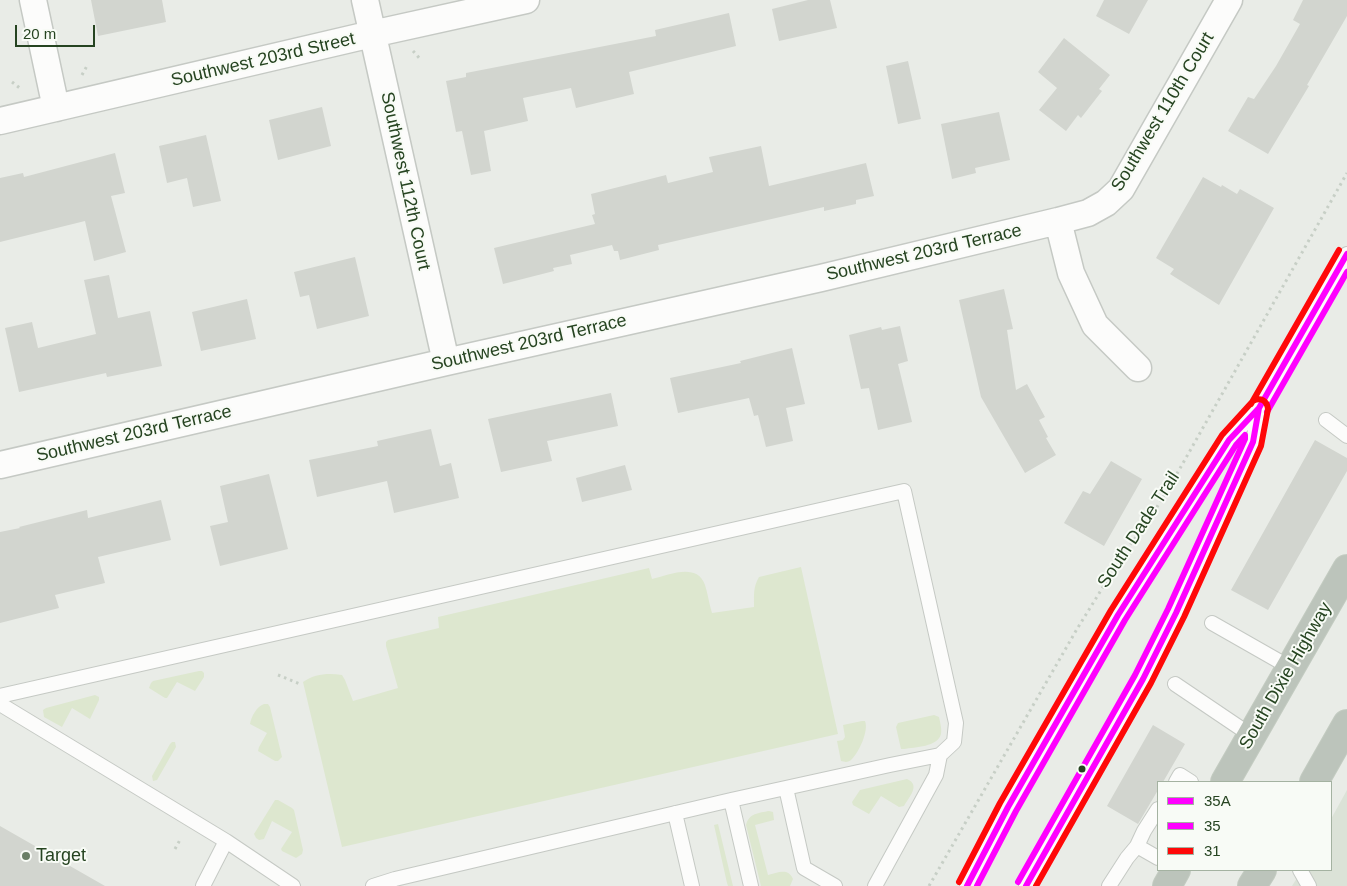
<!DOCTYPE html>
<html>
<head>
<meta charset="utf-8">
<style>
	body { margin:0 }
	#map { position:relative; width:1347px; height:886px; overflow:hidden; background:#e9ece7; font-family:Arial,sans-serif }
	canvas { display:block }
	.legend { position:absolute; left:1157px; top:781px; width:175px; height:90px; box-sizing:border-box; background:#f8fbf6; border:1px solid #a4b2a1; margin:0; padding:6px 9px; list-style:none; font-size:15px; color:#264421 }
	.legend li { display:flex; align-items:center; gap:10px; height:25px }
	.legend b { width:25px; border:1px solid #a4b2a1 }
	.scale { position:absolute; left:15px; top:25px; width:80px; height:22px; box-sizing:border-box; border:2px solid #264421; border-top:0; padding-left:6px; font-size:15px; line-height:18px; white-space:nowrap; color:#264421; -webkit-text-stroke:4px #f8fbf6; paint-order:stroke }
</style>
</head>
<body>
<div id="map">
<canvas width="1347" height="886"></canvas>
<ul class="legend">
<li><b style="height:6px;background:#f0f"></b>35A</li>
<li><b style="height:6px;background:#f0f"></b>35</li>
<li><b style="height:6px;background:#ff0808"></b>31</li>
</ul>
<div class="scale">20 m</div>
</div>
<script>
const c = document.querySelector('canvas').getContext('2d');
c.lineJoin = 'round';
function fillPath(path, color) {
  c.fillStyle = color;
  c.fill(path, 'evenodd');
}
function trace(path, color, width, dash) {
  c.strokeStyle = color;
  c.lineWidth = width;
  c.lineCap = dash ? 'butt' : 'round';
  c.setLineDash(dash || []);
  c.stroke(path);
}
function drawText(font, color, halo, rows, align = 'center') {
  c.font = font + ' Arial,sans-serif';
  c.lineWidth = 4;
  c.setLineDash([]);
  c.textBaseline = 'middle';
  c.strokeStyle = halo;
  c.fillStyle = color;
  for (const [text, x, y, turn = 0] of rows) {
    c.save();
    c.translate(x, y);
    c.rotate((+turn || 0) * Math.PI / 180);
    c.textAlign = isNaN(turn) ? turn : align;
    if (halo) c.strokeText(text, 0, 0);
    c.fillText(text, 0, 0);
    c.restore();
  }
}
const built = new Path2D(`
	M 1347,790 L 1347,886 L 1292,886 L 1302,870 L 1331,870 L 1331,819 Z`);
const green = new Path2D(`
	M 801,567 L 838,734 L 342,847 L 303,682 C 315,674 327,673 342,675 L 345,680 L 353,701 L 398,688 L 386,646 L 386,642 L 388,640 L 439,628 L 438,617 L 649,568 L 652,579 C 669,575 697,562 705,585 C 708,594 709,604 712,613 L 754,607 C 754,595 753,587 759,577 Z
	M 199,671 L 202,671 L 204,673 L 204,677 L 195,691 L 177,682 L 167,698 L 165,698 L 149,688 L 151,683 L 153,681 Z
	M 95,695 L 99,697 L 99,700 L 90,719 L 72,708 L 62,727 L 44,717 L 43,710 L 46,708 Z
	M 264,704 L 268,704 L 270,707 L 282,757 L 278,761 L 275,761 L 258,751 L 259,747 L 267,733 L 250,724 C 251,717 257,706 264,704 Z
	M 934,715 L 939,717 C 940,722 942,729 941,734 C 938,747 915,747 904,749 L 901,749 L 896,727 L 898,723 Z
	M 862,721 L 865,721 C 869,731 859,752 852,759 C 848,763 845,762 841,761 L 837,741 L 843,740 L 845,737 L 843,725 Z
	M 172,742 L 175,742 L 176,747 L 157,780 L 153,781 L 152,776 L 170,744 Z
	M 907,779 C 921,785 909,797 904,806 L 899,807 L 881,796 L 869,814 L 853,805 L 852,802 L 860,790 Z
	M 275,800 L 278,800 L 292,808 L 294,810 L 303,850 L 302,854 L 296,858 L 282,851 L 281,849 L 292,832 L 272,821 L 264,839 L 259,840 L 256,838 L 254,834 Z
	M 769,811 L 773,812 L 774,820 L 755,825 L 768,875 C 777,873 788,867 793,879 L 790,886 L 761,886 L 760,882 L 746,825 C 749,813 759,813 769,811 Z
	M 718,824 L 732,882 L 733,886 L 728,886 L 727,883 L 714,825 Z`);
const building = new Path2D(`
	M 91,0 L 162,0 L 166,22 L 98,36 Z
	M 808,0 L 830,0 L 837,28 L 779,41 L 772,9 Z
	M 1104,0 L 1148,0 L 1129,34 L 1096,16 Z
	M 1303,0 L 1347,0 L 1347,16 L 1307,85 L 1309,86 L 1268,154 L 1228,131 L 1248,97 L 1254,99 L 1276,66 L 1300,24 L 1293,20 Z
	M 729,13 L 736,46 L 629,72 L 634,94 L 576,108 L 571,88 L 523,98 L 528,121 L 484,131 L 491,171 L 471,175 L 462,131 L 456,132 L 446,81 L 466,77 L 466,73 L 656,36 L 655,30 Z
	M 1064,38 L 1110,75 L 1099,89 L 1102,91 L 1081,118 L 1078,115 L 1066,131 L 1039,110 L 1057,88 L 1038,72 Z
	M 908,61 L 921,119 L 898,124 L 886,66 Z
	M 322,107 L 331,146 L 278,160 L 269,120 Z
	M 999,112 L 1010,160 L 975,168 L 976,173 L 952,179 L 941,124 Z
	M 206,135 L 221,201 L 193,207 L 187,178 L 167,183 L 159,146 Z
	M 761,146 L 769,186 L 866,163 L 874,196 L 856,200 L 856,204 L 824,211 L 824,207 L 658,245 L 659,250 L 620,260 L 618,251 L 614,251 L 612,245 L 570,255 L 572,264 L 553,268 L 554,271 L 503,284 L 494,248 L 595,224 L 592,215 L 595,214 L 591,194 L 666,175 L 668,183 L 713,172 L 709,157 Z
	M 115,153 L 125,193 L 111,196 L 126,252 L 94,261 L 85,221 L 0,242 L 0,178 L 23,173 L 24,177 Z
	M 1203,177 L 1221,187 L 1222,185 L 1237,194 L 1240,189 L 1274,208 L 1219,305 L 1170,274 L 1174,269 L 1156,258 Z
	M 355,257 L 369,316 L 317,329 L 309,295 L 300,297 L 294,272 Z
	M 109,275 L 118,318 L 150,311 L 162,366 L 107,377 L 106,373 L 19,392 L 5,328 L 32,322 L 38,348 L 96,334 L 84,280 Z
	M 1004,289 L 1013,329 L 1007,330 L 1016,390 L 1027,384 L 1045,417 L 1039,420 L 1048,437 L 1046,438 L 1056,455 L 1025,473 L 981,397 L 959,300 Z
	M 247,299 L 256,339 L 201,351 L 192,312 Z
	M 900,326 L 908,361 L 898,364 L 912,422 L 878,430 L 869,388 L 861,389 L 849,335 L 881,327 L 882,330 Z
	M 792,348 L 805,404 L 786,408 L 793,441 L 766,447 L 758,415 L 754,416 L 749,398 L 678,413 L 670,378 L 741,363 L 740,361 Z
	M 611,393 L 618,426 L 547,441 L 552,461 L 501,472 L 488,419 Z
	M 431,429 L 440,466 L 451,463 L 459,498 L 394,513 L 387,481 L 317,497 L 309,460 L 378,446 L 377,441 Z
	M 1315,440 L 1347,458 L 1347,471 L 1268,610 L 1231,590 Z
	M 1111,461 L 1142,479 L 1104,546 L 1064,523 L 1083,491 L 1090,494 Z
	M 625,465 L 632,490 L 582,502 L 576,478 Z
	M 269,474 L 288,549 L 220,566 L 210,526 L 228,522 L 220,486 Z
	M 161,500 L 171,540 L 98,557 L 105,583 L 55,595 L 59,608 L 0,623 L 0,532 L 20,528 L 19,527 L 87,510 L 88,518 Z
	M 1153,725 L 1185,744 L 1163,782 L 1158,782 L 1158,790 L 1138,824 L 1107,806 Z
	M 0,826 L 105,886 L 0,886 Z`);
const path = new Path2D(`
	M 413,51 L 421,60
	M 82,75 L 88,64
	M 12,82 L 21,89
	M 278,675 L 300,684
	M 175,849 L 181,838
	M 929,886 L 1077,629 L 1121,558 L 1157,507 L 1174,479 L 1347,173`);
const lane = new Path2D(`
	M 1259,408 L 1347,254
	M 1326,420 L 1347,436
	M 1212,623 L 1291,668
	M 1175,684 L 1252,736
	M 0,696 L 904,491 L 956,723 L 954,742 L 940,755 L 890,765 L 731,800 L 395,879 L 373,886
	M 0,704 L 226,841 L 293,886
	M 1176,782 L 1180,775 L 1191,782
	M 786,788 L 804,868 L 835,886
	M 731,800 L 751,886
	M 675,813 L 692,886
	M 1137,846 L 1144,831 L 1158,809
	M 1300,870 L 1309,886
	M 203,886 L 226,841
	M 875,886 L 936,775 L 940,755
	M 967,886 L 1008,807 L 1118,615 L 1229,440 L 1259,408 L 1253,442 L 1176,613 L 1143,679 L 1089,776 L 1026,886
	M 1109,886 L 1127,858 L 1137,846 L 1158,858`);
const street = new Path2D(`
	M 33,0 L 56,108
	M 365,0 L 446,362
	M 0,121 L 372,34 L 526,0
	M 1058,221 L 1071,273 L 1095,325 L 1138,368
	M 0,465 L 446,362 L 821,278 L 1058,221 L 1088,213 L 1106,203 L 1121,189 L 1229,0`);
const highway = new Path2D(`
	M 1225,782 L 1347,569
	M 1314,782 L 1347,724
	M 1167,886 L 1176,870
	M 1252,886 L 1262,870`);
const bus1 = new Path2D(`
	M 1259,408 L 1347,254
	M 967,886 L 1008,807 L 1118,615 L 1229,440 L 1259,408 L 1253,442 L 1176,613 L 1143,679 L 1026,886`);
const bus2 = new Path2D(`
	M 1267,412 L 1347,272
	M 977,886 L 1016,811 L 1125,620 L 1236,445 L 1245,435 L 1245,439 L 1168,609 L 1135,675 L 1018,882`);
const bus3 = new Path2D(`
	M 1251,404 L 1339,250
	M 959,882 L 1000,803 L 1111,610 L 1222,435 L 1253,401 C 1260,397 1267,400 1268,409 L 1261,446 L 1184,617 L 1151,683 L 1036,886`);
const markers = [
	[1082,769,4.5,"#264421"],
	[26,856,5,"#6a7f66"]
];
const streetNames = [
	["Southwest 203rd Street",263,60,-13],
	["Southwest 110th Court",1163,112,-59],
	["Southwest 112th Court",405,181,78],
	["Southwest 203rd Terrace",924,253,-13],
	["Southwest 203rd Terrace",529,343,-13],
	["Southwest 203rd Terrace",134,434,-13],
	["South Dade Trail",1139,530,-57],
	["South Dixie Highway",1286,676,-60]
];
const poiNames = [
	["Target",36,856]
];
fillPath(built, '#dbe2d7');
fillPath(green, '#dde7cf');
fillPath(building, '#d2d5cf');
trace(lane, '#c5c9c4', 16);
trace(street, '#c5c9c4', 29);
trace(highway, '#c3cbc1', 30);
trace(path, '#c7cfc6', 3, [2.5, 4]);
trace(lane, '#fcfcfb', 14);
trace(street, '#fcfcfb', 26);
trace(highway, '#bcc4bb', 28);
trace(bus1, '#f0f', 6);
trace(bus2, '#f0f', 6);
trace(bus3, '#ff0808', 6);
for (const [x, y, r, color] of markers) {
  const dot = new Path2D();
  dot.arc(x, y, r, 0, 2 * Math.PI);
  c.fillStyle = color;
  c.fill(dot);
  trace(dot, '#f8fbf6', 2);
}
drawText('18px', '#264421', '#f8fbf6', streetNames);
drawText('18px', '#264421', '#f8fbf6', poiNames, 'left');
</script>
</body>
</html>
